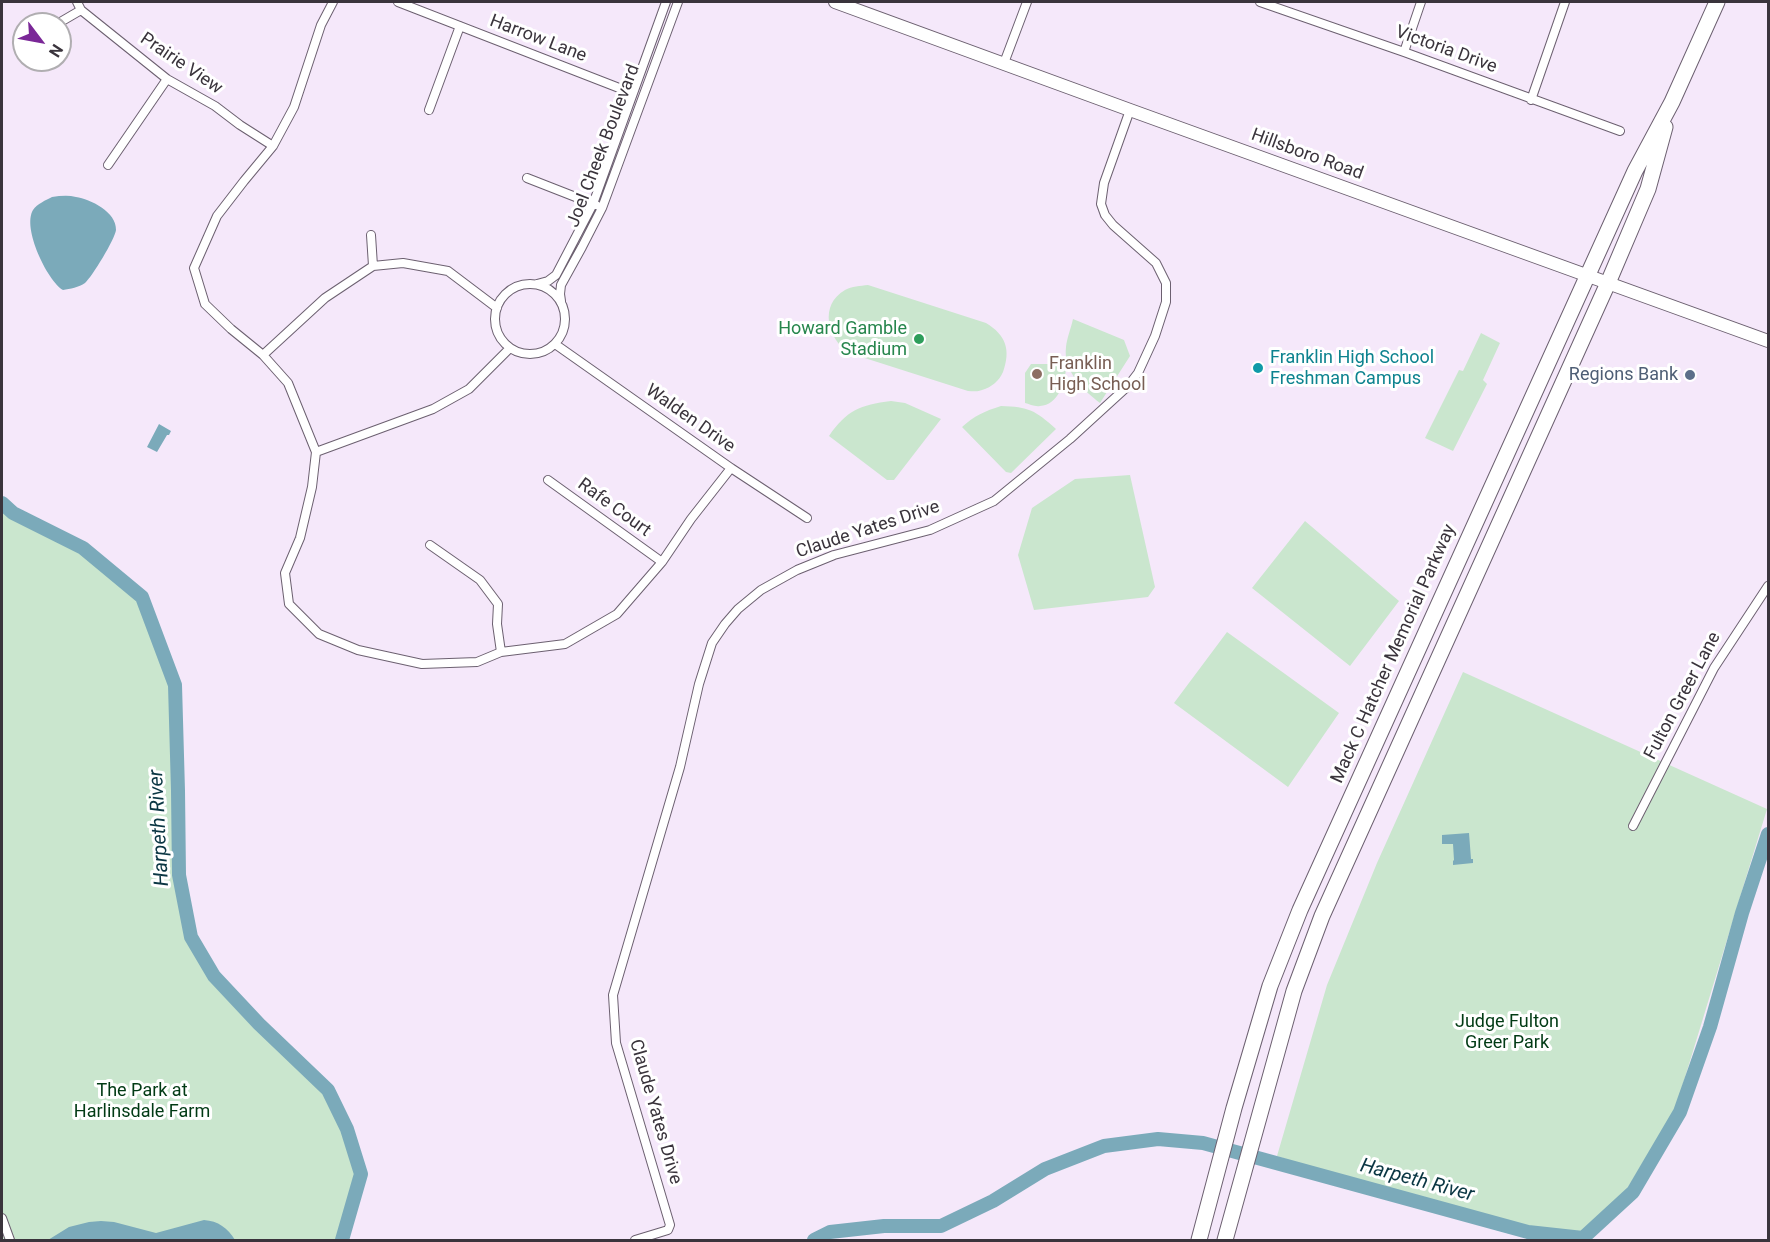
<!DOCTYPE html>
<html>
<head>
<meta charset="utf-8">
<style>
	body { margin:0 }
	#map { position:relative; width:1770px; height:1242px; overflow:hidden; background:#f5e8fa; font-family:Roboto,sans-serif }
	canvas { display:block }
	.frame { position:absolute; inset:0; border:3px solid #3a343c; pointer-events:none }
	.north { position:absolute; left:12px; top:12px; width:60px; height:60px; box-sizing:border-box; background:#fff; border:2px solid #b0aeb1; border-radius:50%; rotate:122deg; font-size:16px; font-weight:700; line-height:24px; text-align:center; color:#3a343c }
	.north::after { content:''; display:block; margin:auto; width:21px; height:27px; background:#7a2797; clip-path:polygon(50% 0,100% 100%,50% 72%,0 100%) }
</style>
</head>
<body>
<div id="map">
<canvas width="1770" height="1242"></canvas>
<div class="frame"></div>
<div class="north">N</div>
</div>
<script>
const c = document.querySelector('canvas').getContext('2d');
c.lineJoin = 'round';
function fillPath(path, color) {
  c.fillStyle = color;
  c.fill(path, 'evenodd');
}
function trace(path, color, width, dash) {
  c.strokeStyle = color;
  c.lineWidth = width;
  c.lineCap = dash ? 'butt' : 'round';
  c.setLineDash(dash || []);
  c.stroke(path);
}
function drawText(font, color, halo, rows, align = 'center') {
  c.font = font + ' Roboto,sans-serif';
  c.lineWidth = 6;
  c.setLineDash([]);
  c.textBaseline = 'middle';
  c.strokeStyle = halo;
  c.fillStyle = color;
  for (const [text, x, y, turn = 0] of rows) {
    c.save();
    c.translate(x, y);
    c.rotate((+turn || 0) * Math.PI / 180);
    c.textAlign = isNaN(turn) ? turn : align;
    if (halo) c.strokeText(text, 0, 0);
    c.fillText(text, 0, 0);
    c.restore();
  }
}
const green = new Path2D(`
	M 868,285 L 986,323 C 1006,335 1011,350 1003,372 C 999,381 992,387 982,390 C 978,392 972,391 968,391 L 849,353 C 827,338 819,305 845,290 C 852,286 860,286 868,285 Z
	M 1073,319 L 1124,340 L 1130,356 L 1100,403 C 1083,390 1063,371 1066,347 C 1067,338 1071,328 1073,319 Z
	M 1481,333 L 1500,343 L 1483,380 L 1487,384 L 1453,451 L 1425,438 L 1459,370 L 1463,371 Z
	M 1031,364 L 1061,364 L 1066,368 C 1065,383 1058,405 1040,406 C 1035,407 1029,404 1025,403 L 1025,373 Z
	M 891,401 L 905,403 L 941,419 L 894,480 L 887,480 L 829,436 C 847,410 860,405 891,401 Z
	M 1001,406 C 1029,407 1035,410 1056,429 L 1011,473 L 1006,472 L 962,427 C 974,416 985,411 1001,406 Z
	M 1130,475 L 1155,587 L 1148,597 L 1034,610 L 1018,555 L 1032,508 L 1075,479 Z
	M 2,503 L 13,513 L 83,548 L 142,597 L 175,685 L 178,791 L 179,875 L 191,937 L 214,976 L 259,1024 L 328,1090 L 347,1129 L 361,1174 L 342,1240 L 2,1240 Z
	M 1305,521 L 1399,601 L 1350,666 L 1252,588 Z
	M 1227,632 L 1339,713 L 1288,787 L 1174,703 Z
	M 1463,672 L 1767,809 L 1675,1110 L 1616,1207 L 1583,1238 L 1528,1232 L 1406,1199 L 1277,1156 L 1327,985 L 1377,863 Z`);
const water = new Path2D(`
	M 52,197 C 60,196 68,195 76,197 C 90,199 117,212 116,230 C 115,239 92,277 85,283 C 79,287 70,289 63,290 C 47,280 22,228 33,210 C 37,204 46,200 52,197 Z
	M 159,424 L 171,431 L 169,435 L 167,435 L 157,452 L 147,447 Z
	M 1469,833 L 1471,859 L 1473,859 L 1473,863 L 1453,865 L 1453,861 L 1454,860 L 1453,844 L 1442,844 L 1442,835 Z
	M 204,1220 C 218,1221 228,1228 235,1240 L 48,1240 L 69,1227 L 89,1222 L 101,1221 L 114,1222 L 156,1233 Z`);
const river = new Path2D(`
	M 2,503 L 13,513 L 83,548 L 142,597 L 175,685 L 178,791 L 179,875 L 191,937 L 214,976 L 259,1024 L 328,1090 L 347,1129 L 361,1174 L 342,1240
	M 814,1240 L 830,1232 L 884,1226 L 941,1226 L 993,1201 L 1045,1169 L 1104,1146 L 1158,1139 L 1203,1143 L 1528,1232 L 1583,1238 L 1633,1192 L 1680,1112 L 1710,1027 L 1742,913 L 1768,834`);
const street = new Path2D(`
	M 77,2 L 81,10 L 167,79 L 215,106 L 240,125 L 273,146
	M 333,2 L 321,25 L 294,107 L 273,146 L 244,181 L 217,216 L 194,268 L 205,304 L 231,329 L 263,355 L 288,383 L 316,452 L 312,487 L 300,538 L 285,573 L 289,604 L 319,634 L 358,650 L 422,664 L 477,662 L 501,652 L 565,644 L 617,614 L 662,562 L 691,519 L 731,468
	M 398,2 L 632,93
	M 1260,2 L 1404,52 L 1620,131
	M 57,24 L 81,10
	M 1404,52 L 1421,2
	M 1004,63 L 1027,2
	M 1531,100 L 1565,2
	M 429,110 L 460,26
	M 108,165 L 167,79
	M 527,178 L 596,205
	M 371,235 L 373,266
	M495 319a35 35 0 1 1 70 0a35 35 0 1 1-70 0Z
	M 537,284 L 548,281 L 556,275 L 593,204 L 666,2
	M 561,301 L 560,294 L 561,285 L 582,247 L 602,208 L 678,2
	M 555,344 L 731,468 L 807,518
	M 263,355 L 325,298 L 373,266 L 403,263 L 448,271 L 497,308
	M 316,452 L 433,409 L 469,389 L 510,348
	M 548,480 L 662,562
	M 430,545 L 480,580 L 498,604 L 497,624 L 501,652
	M 1633,826 L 1714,668 L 1768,586
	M 2,1218 L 10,1240
	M 635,1240 L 668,1230 L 670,1225 L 616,1043 L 613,995 L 680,767 L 699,684 L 712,643 L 725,624 L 738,609 L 761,590 L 797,570 L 834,555 L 930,530 L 994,501 L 1070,439 L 1128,386 L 1138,373 L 1155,336 L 1166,302 L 1166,283 L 1156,263 L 1113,225 L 1105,215 L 1101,204 L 1104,183 L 1130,110`);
const primary = new Path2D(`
	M 835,2 L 1130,110 L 1768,341`);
const highway = new Path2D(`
	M 1199,1240 L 1234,1108 L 1270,986 L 1300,910 L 1635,171 L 1672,102 L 1717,2
	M 1225,1240 L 1294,991 L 1322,916 L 1608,283 L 1648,189 L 1665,127`);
const markers = [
	[919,339,6,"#2e9e5b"],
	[1258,368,6,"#0f9aa8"],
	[1037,374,6,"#8d6e63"],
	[1690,375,6,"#5c6f8a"]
];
const streetNames = [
	["Harrow Lane",538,39,21],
	["Victoria Drive",1446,50,20],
	["Prairie View",181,64,34],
	["Joel Cheek Boulevard",604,146,-69],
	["Hillsboro Road",1307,155,20],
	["Walden Drive",690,419,35],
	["Rafe Court",614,508,36],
	["Claude Yates Drive",868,530,-18],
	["Mack C Hatcher Memorial Parkway",1394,654,-66],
	["Fulton Greer Lane",1683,696,-62],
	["Claude Yates Drive",655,1112,74]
];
const leisureNames = [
	["Howard Gamble",907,329],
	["Stadium",907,350]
];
const cultureNames = [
	["Franklin High School",1270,358],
	["Freshman Campus",1270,379]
];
const educationNames = [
	["Franklin",1049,364],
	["High School",1049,385]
];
const serviceNames = [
	["Regions Bank",1678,375]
];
const parkNames = [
	["Judge Fulton",1507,1022],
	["Greer Park",1507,1043],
	["The Park at",142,1091],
	["Harlinsdale Farm",142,1112]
];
const waterNames = [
	["Harpeth River",160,828,-93],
	["Harpeth River",1417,1181,15]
];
fillPath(green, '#cae6ce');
fillPath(water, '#7baaba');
trace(river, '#7baaba', 14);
trace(street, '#6c6070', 10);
trace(primary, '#6c6070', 14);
trace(highway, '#6c6070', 17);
trace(street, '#fff', 8);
trace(primary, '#fff', 12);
trace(highway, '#fff', 15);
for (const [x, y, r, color] of markers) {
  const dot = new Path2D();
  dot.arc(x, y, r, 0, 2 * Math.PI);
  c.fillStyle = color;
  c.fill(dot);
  trace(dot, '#fff', 2);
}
drawText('18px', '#3a343c', '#fff', streetNames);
drawText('18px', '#27864d', '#fff', leisureNames, 'right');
drawText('18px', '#0d838f', '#fff', cultureNames, 'left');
drawText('18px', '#785e54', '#fff', educationNames, 'left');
drawText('18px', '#4e5e75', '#fff', serviceNames, 'right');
drawText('18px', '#013a14', '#fff', parkNames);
drawText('italic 20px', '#0a3643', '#fff', waterNames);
</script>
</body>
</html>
